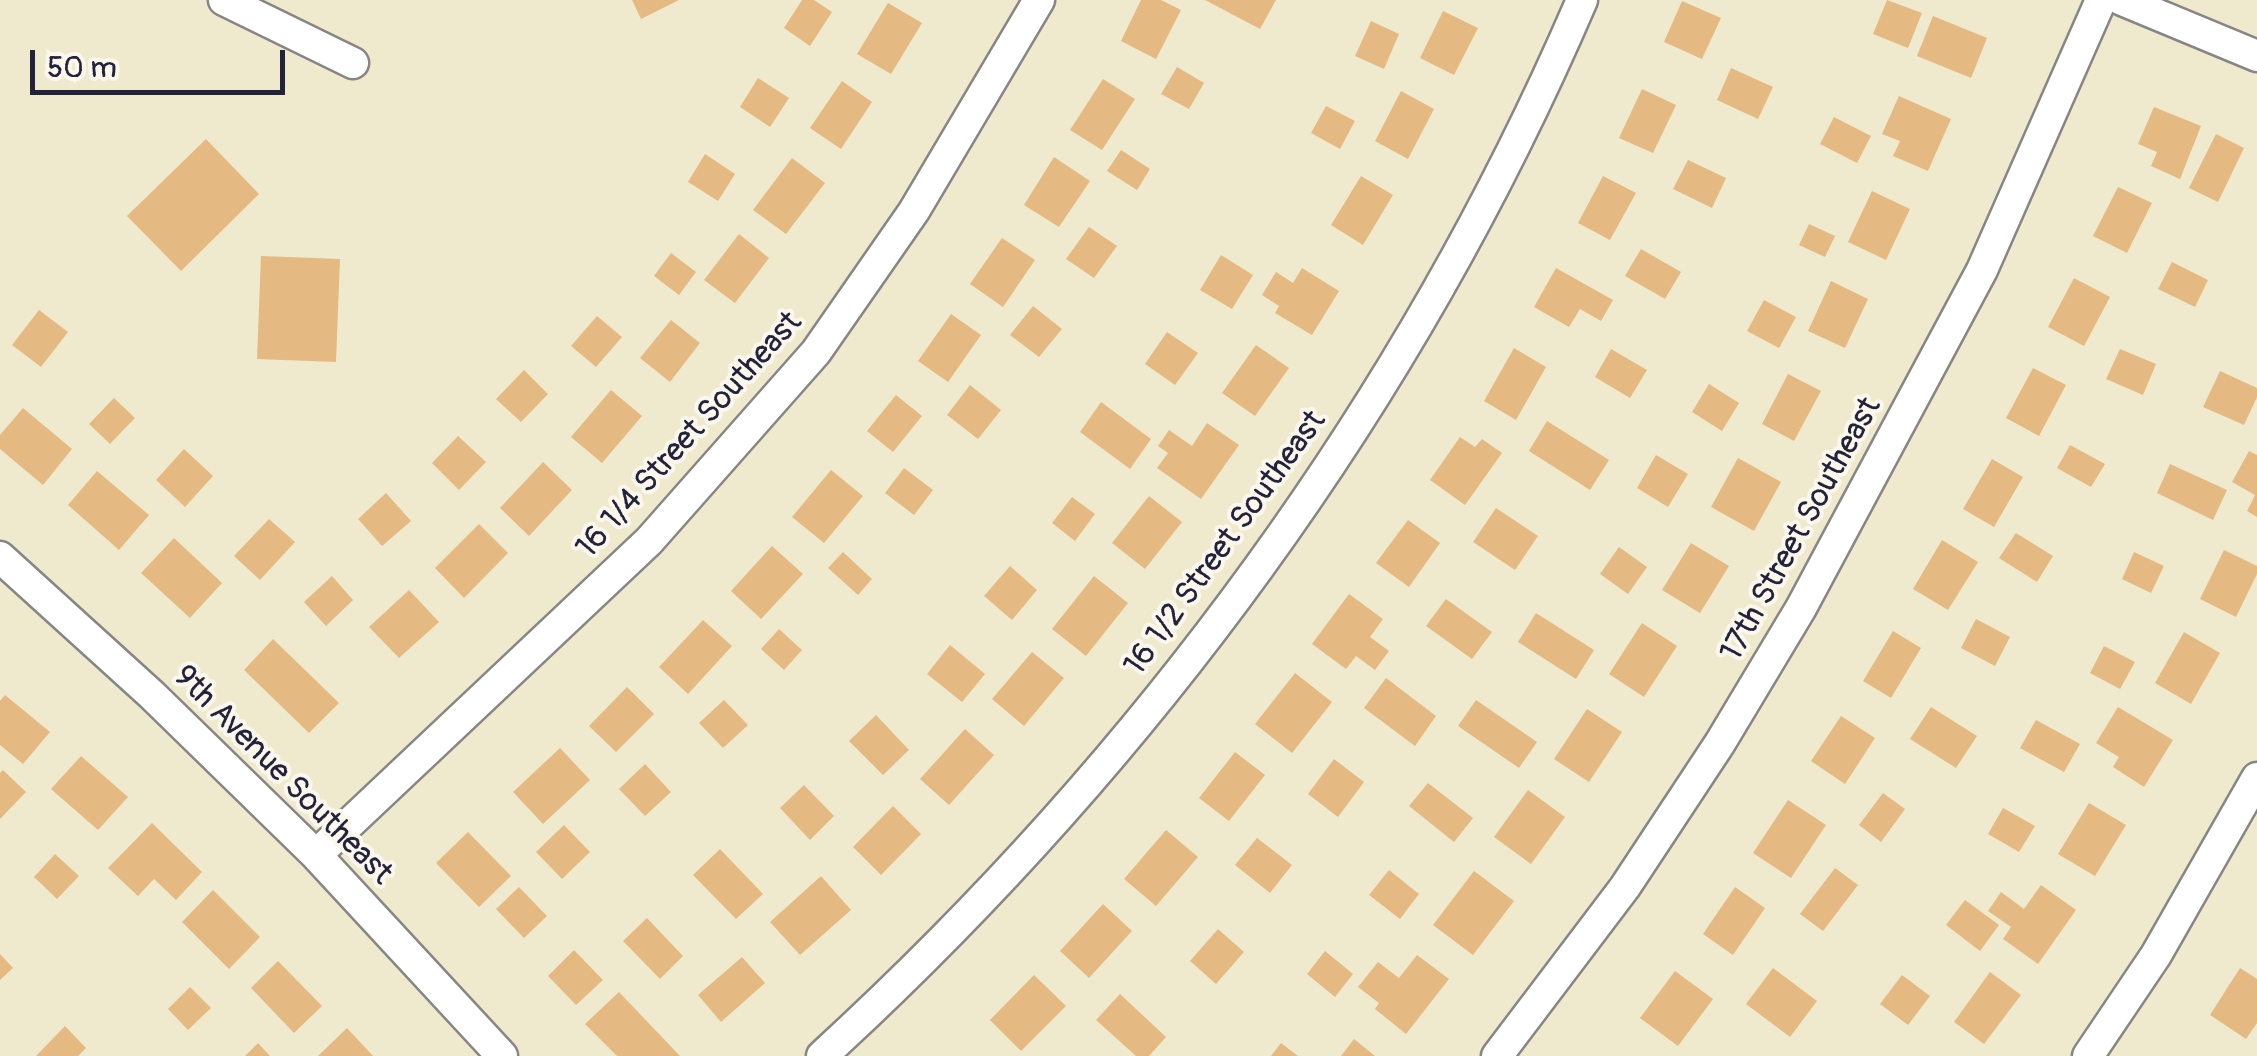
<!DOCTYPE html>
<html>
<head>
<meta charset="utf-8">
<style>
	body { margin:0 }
	#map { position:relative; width:2257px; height:1056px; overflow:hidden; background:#efe9ce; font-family:Pangolin,sans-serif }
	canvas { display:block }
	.scale { position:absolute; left:30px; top:50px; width:255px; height:45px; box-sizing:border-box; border:5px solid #22223b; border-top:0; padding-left:12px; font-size:30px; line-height:35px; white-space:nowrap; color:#22223b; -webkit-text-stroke:8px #fbf7ec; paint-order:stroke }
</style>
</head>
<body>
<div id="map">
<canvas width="2257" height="1056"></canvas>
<div class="scale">50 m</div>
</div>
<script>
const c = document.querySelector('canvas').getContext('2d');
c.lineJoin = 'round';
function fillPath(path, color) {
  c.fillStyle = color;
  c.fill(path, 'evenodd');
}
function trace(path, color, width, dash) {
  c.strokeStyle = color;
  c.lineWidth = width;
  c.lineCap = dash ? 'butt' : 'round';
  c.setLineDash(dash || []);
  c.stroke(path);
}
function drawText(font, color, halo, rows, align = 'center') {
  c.font = font + ' Pangolin,sans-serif';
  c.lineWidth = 8;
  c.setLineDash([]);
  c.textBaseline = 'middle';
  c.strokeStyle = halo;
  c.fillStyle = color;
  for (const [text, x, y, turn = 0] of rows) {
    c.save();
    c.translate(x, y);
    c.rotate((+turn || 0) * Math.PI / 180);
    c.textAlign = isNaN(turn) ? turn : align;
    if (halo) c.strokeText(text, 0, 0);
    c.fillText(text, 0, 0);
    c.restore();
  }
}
const building = new Path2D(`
	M 632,0 L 679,0 L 641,19 Z
	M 802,0 L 814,0 L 832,12 L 810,46 L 784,28 Z
	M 1141,0 L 1161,0 L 1181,10 L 1156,59 L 1121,41 Z
	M 1205,0 L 1276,0 L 1260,29 Z
	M 1887,0 L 1922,13 L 1908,48 L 1873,34 Z
	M 1682,1 L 1721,18 L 1702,59 L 1664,42 Z
	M 888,3 L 922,23 L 891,74 L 857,54 Z
	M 1443,11 L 1478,28 L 1454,75 L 1420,58 Z
	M 1933,16 L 1987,38 L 1971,78 L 1917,56 Z
	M 1371,21 L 1399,34 L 1384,69 L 1355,56 Z
	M 1177,67 L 1204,83 L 1189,109 L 1161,94 Z
	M 1731,68 L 1773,87 L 1758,119 L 1717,100 Z
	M 758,78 L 789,98 L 770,127 L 740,107 Z
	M 1103,79 L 1135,99 L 1102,150 L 1070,130 Z
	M 842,81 L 872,102 L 841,149 L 810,128 Z
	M 1642,89 L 1676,105 L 1653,153 L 1619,138 Z
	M 1401,91 L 1434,109 L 1408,159 L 1375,141 Z
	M 1899,96 L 1951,119 L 1928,171 L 1893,156 L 1900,141 L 1882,134 Z
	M 1326,106 L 1355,121 L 1340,149 L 1311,133 Z
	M 2154,107 L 2201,126 L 2180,179 L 2151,166 L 2157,152 L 2138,144 Z
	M 1834,117 L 1871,136 L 1857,163 L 1820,144 Z
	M 2216,134 L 2244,148 L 2218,202 L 2189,188 Z
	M 206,139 L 259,194 L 181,271 L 127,216 Z
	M 1121,150 L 1150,169 L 1137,190 L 1107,171 Z
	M 705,154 L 735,174 L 718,201 L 688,182 Z
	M 1054,157 L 1090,181 L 1059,227 L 1024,205 Z
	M 792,158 L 825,183 L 786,234 L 753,210 Z
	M 1688,160 L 1726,178 L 1712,208 L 1673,189 Z
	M 1361,176 L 1393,195 L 1363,245 L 1331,225 Z
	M 1603,176 L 1636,193 L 1610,240 L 1578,223 Z
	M 2118,187 L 2152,203 L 2127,253 L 2093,236 Z
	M 1872,191 L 1910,209 L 1886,260 L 1848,242 Z
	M 1809,224 L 1835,236 L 1825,257 L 1799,245 Z
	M 1089,227 L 1117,246 L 1094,278 L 1066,259 Z
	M 739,234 L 769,258 L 735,303 L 704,280 Z
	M 1002,238 L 1035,260 L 1003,307 L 970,284 Z
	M 1641,249 L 1681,272 L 1665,299 L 1625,276 Z
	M 671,253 L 696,272 L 679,295 L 654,276 Z
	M 1221,255 L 1253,275 L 1232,309 L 1200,290 Z
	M 261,256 L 340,259 L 336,362 L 257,359 Z
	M 2172,262 L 2208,280 L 2195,307 L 2158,289 Z
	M 1302,268 L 1339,291 L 1312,335 L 1275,313 L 1279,306 L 1262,295 L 1276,272 L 1293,283 Z
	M 1556,268 L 1613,300 L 1601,321 L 1580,309 L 1569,327 L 1534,307 Z
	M 2074,278 L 2110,297 L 2084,346 L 2048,327 Z
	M 1831,281 L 1868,299 L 1845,348 L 1808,331 Z
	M 1764,300 L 1796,317 L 1779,348 L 1747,331 Z
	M 1033,306 L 1062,329 L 1039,357 L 1010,335 Z
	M 39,310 L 68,332 L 41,367 L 12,345 Z
	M 951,314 L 981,335 L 948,382 L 918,361 Z
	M 597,316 L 622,337 L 596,367 L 571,346 Z
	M 671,320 L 700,343 L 670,382 L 640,358 Z
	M 1167,332 L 1198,353 L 1175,385 L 1145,364 Z
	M 1256,345 L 1289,368 L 1255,416 L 1222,393 Z
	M 1514,348 L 1546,367 L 1516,420 L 1484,401 Z
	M 1611,349 L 1647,370 L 1630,398 L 1595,377 Z
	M 2120,349 L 2156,364 L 2143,395 L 2106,379 Z
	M 2033,368 L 2066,385 L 2039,436 L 2006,418 Z
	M 524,370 L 548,394 L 521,422 L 496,399 Z
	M 2220,371 L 2257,388 L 2257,397 L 2244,425 L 2203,407 Z
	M 1788,374 L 1821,391 L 1794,441 L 1762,424 Z
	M 1709,384 L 1739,403 L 1722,431 L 1692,412 Z
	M 970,385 L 1001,410 L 978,439 L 947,415 Z
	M 611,390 L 642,416 L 602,463 L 571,437 Z
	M 896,395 L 922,416 L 893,452 L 867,431 Z
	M 114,398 L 135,418 L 110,444 L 89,424 Z
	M 1101,402 L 1151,439 L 1130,469 L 1080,432 Z
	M 23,408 L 72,449 L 43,485 L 0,449 L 0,435 Z
	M 1547,421 L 1609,460 L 1590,490 L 1529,451 Z
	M 1207,423 L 1239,445 L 1201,499 L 1157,468 L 1168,453 L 1158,446 L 1169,430 L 1192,446 Z
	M 458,436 L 486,462 L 459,490 L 432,463 Z
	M 1460,437 L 1475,447 L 1482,439 L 1502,453 L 1465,505 L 1430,480 Z
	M 2070,445 L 2105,464 L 2091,487 L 2057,468 Z
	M 184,449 L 213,476 L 185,507 L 156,480 Z
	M 2249,451 L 2257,455 L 2257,517 L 2247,511 L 2255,495 L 2232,482 Z
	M 1656,455 L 1688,474 L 1668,507 L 1637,488 Z
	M 1738,458 L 1781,482 L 1754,531 L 1711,507 Z
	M 1992,459 L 2023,477 L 1994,527 L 1963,509 Z
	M 543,462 L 572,490 L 529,536 L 500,508 Z
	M 2170,464 L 2227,490 L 2213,520 L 2157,493 Z
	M 904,468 L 933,490 L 914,515 L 885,493 Z
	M 831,470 L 863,496 L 824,543 L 792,517 Z
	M 97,471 L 149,515 L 119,550 L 68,505 Z
	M 386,493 L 411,521 L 382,546 L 358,519 Z
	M 1149,496 L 1182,522 L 1145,569 L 1112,543 Z
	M 1072,497 L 1095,514 L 1075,541 L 1052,523 Z
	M 1496,508 L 1538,536 L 1515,570 L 1473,542 Z
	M 269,519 L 295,542 L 260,580 L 234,556 Z
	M 1408,520 L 1440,543 L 1409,587 L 1376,563 Z
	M 479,524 L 508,553 L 464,598 L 435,568 Z
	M 2016,533 L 2053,556 L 2037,582 L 1999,558 Z
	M 174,538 L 222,583 L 190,618 L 141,573 Z
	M 1942,540 L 1978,562 L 1948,610 L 1913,589 Z
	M 1691,543 L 1729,566 L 1700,613 L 1662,590 Z
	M 772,546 L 803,574 L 761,619 L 731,591 Z
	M 1619,547 L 1647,567 L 1628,594 L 1600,574 Z
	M 2224,550 L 2257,566 L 2257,574 L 2236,617 L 2200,599 Z
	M 843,552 L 872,579 L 858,595 L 828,568 Z
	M 2134,552 L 2164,566 L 2151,593 L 2122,579 Z
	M 1010,566 L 1037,590 L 1012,620 L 984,596 Z
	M 332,576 L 353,600 L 326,626 L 304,602 Z
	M 1094,576 L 1128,603 L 1086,656 L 1052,629 Z
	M 409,590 L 439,622 L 399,658 L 369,627 Z
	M 1349,594 L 1383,619 L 1370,637 L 1389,651 L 1375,670 L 1356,656 L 1346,669 L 1312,644 Z
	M 1446,599 L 1492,632 L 1472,659 L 1426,626 Z
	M 1536,613 L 1594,650 L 1576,679 L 1518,642 Z
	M 1976,619 L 2010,637 L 1995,666 L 1961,648 Z
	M 703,620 L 732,646 L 688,694 L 659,667 Z
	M 1642,623 L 1677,646 L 1644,697 L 1609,674 Z
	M 779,629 L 802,650 L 784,670 L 761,649 Z
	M 1893,631 L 1921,648 L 1891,698 L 1863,681 Z
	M 2184,632 L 2220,653 L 2191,704 L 2155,683 Z
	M 273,639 L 339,703 L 309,733 L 244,670 Z
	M 950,645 L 985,674 L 962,702 L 927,674 Z
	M 2104,646 L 2135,662 L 2120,689 L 2090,673 Z
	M 1032,652 L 1064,678 L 1024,726 L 992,699 Z
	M 1295,673 L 1332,702 L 1292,753 L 1255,724 Z
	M 1386,678 L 1436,716 L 1415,746 L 1364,708 Z
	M 627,687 L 654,714 L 616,752 L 589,726 Z
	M 5,695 L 50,732 L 23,764 L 0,745 L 0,701 Z
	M 724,700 L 748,725 L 723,748 L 699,723 Z
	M 1476,700 L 1537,742 L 1519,768 L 1458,726 Z
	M 1931,707 L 1977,736 L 1956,768 L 1910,739 Z
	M 2118,707 L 2173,740 L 2144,787 L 2113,767 L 2119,757 L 2096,743 Z
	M 1587,709 L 1622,732 L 1589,782 L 1554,759 Z
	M 876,715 L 909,750 L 883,775 L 849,741 Z
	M 1841,716 L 1875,738 L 1845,784 L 1811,761 Z
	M 2036,720 L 2080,744 L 2064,772 L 2020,748 Z
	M 965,729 L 994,755 L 949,805 L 920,779 Z
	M 560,748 L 590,780 L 543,824 L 513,792 Z
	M 1235,752 L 1265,775 L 1229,821 L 1199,798 Z
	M 81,756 L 128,797 L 98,830 L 51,789 Z
	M 1334,759 L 1364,782 L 1338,817 L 1308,794 Z
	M 645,764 L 671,792 L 645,816 L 619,789 Z
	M 3,770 L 26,792 L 0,819 L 0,773 Z
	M 1428,783 L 1473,818 L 1454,842 L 1409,806 Z
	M 804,785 L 834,816 L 810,840 L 780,808 Z
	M 1528,790 L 1565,817 L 1531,864 L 1494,837 Z
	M 1883,793 L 1905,809 L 1881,842 L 1859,825 Z
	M 1788,800 L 1826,825 L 1791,878 L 1753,853 Z
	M 2089,803 L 2126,825 L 2095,876 L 2058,854 Z
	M 893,806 L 921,834 L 881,875 L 853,847 Z
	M 2003,808 L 2035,826 L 2019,852 L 1988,834 Z
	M 152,823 L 202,872 L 176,900 L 154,879 L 138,896 L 108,868 Z
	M 564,825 L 590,852 L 562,879 L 536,852 Z
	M 1166,830 L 1198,857 L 1156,906 L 1124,879 Z
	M 468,832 L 511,876 L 479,907 L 436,863 Z
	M 1257,838 L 1292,865 L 1270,893 L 1235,865 Z
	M 720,849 L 763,894 L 736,919 L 693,875 Z
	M 55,854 L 79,876 L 57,899 L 34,877 Z
	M 1835,868 L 1858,885 L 1823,931 L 1800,914 Z
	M 1389,870 L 1419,894 L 1400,919 L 1369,895 Z
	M 1474,871 L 1514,901 L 1473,955 L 1433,925 Z
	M 821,876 L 851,910 L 800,955 L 770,922 Z
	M 2041,885 L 2076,910 L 2038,964 L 2003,939 L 2011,927 L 1988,911 L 2001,892 L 2024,909 Z
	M 519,887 L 547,916 L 524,938 L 496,909 Z
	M 1735,887 L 1765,908 L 1733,955 L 1703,934 Z
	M 213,890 L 260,937 L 229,969 L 182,922 Z
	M 1965,900 L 1999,925 L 1980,951 L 1946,925 Z
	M 1103,904 L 1132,931 L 1089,978 L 1060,951 Z
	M 647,918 L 683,956 L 660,979 L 623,941 Z
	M 1218,929 L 1244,952 L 1216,984 L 1190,961 Z
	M 574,950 L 603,980 L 576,1005 L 548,976 Z
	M 1325,951 L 1353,974 L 1335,997 L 1307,974 Z
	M 0,954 L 13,968 L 0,980 Z
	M 1417,955 L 1449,979 L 1406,1034 L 1375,1009 L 1379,1003 L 1358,987 L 1378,962 L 1399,978 Z
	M 742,957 L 765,983 L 721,1022 L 698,995 Z
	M 278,961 L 322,1006 L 294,1033 L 251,988 Z
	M 1773,968 L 1817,1001 L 1790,1037 L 1746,1004 Z
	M 2240,968 L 2257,979 L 2257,1023 L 2246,1039 L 2210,1015 Z
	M 1675,971 L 1713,999 L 1678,1046 L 1640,1018 Z
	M 1990,972 L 2021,995 L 1984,1044 L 1954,1022 Z
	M 1034,975 L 1066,1006 L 1021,1051 L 990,1020 Z
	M 1902,975 L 1930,996 L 1908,1025 L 1880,1004 Z
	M 190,987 L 211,1008 L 188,1030 L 168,1009 Z
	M 619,992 L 680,1056 L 617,1056 L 585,1024 Z
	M 1120,994 L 1166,1037 L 1149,1056 L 1136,1056 L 1096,1020 Z
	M 65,1026 L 86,1048 L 78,1056 L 36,1056 Z
	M 347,1028 L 373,1056 L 318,1056 Z
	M 1354,1039 L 1375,1056 L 1341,1056 Z
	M 258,1043 L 270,1056 L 245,1056 Z
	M 1281,1043 L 1298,1056 L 1271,1056 Z`);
const minor = new Path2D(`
	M 224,0 L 353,63
	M 2122,0 L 2257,56
	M 0,557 L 152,695 L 316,855 L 502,1056
	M 316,855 L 649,541 L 816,352 L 914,211 L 1039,0
	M 822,1056 C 1145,760 1409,403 1582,0
	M 1497,1056 L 1625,887 L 1720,743 L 1801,608 L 1982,270 L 2101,0
	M 2088,1056 L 2156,955 L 2257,778`);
const streetNames = [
	["16 1/4 Street Southeast",690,436,-48],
	["17th Street Southeast",1802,530,-61],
	["16 1/2 Street Southeast",1226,544,-54],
	["9th Avenue Southeast",282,776,45]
];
fillPath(building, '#e5ba82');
trace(minor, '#888684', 35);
trace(minor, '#fff', 30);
drawText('32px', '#22223b', '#fbf7ec', streetNames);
</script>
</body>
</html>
